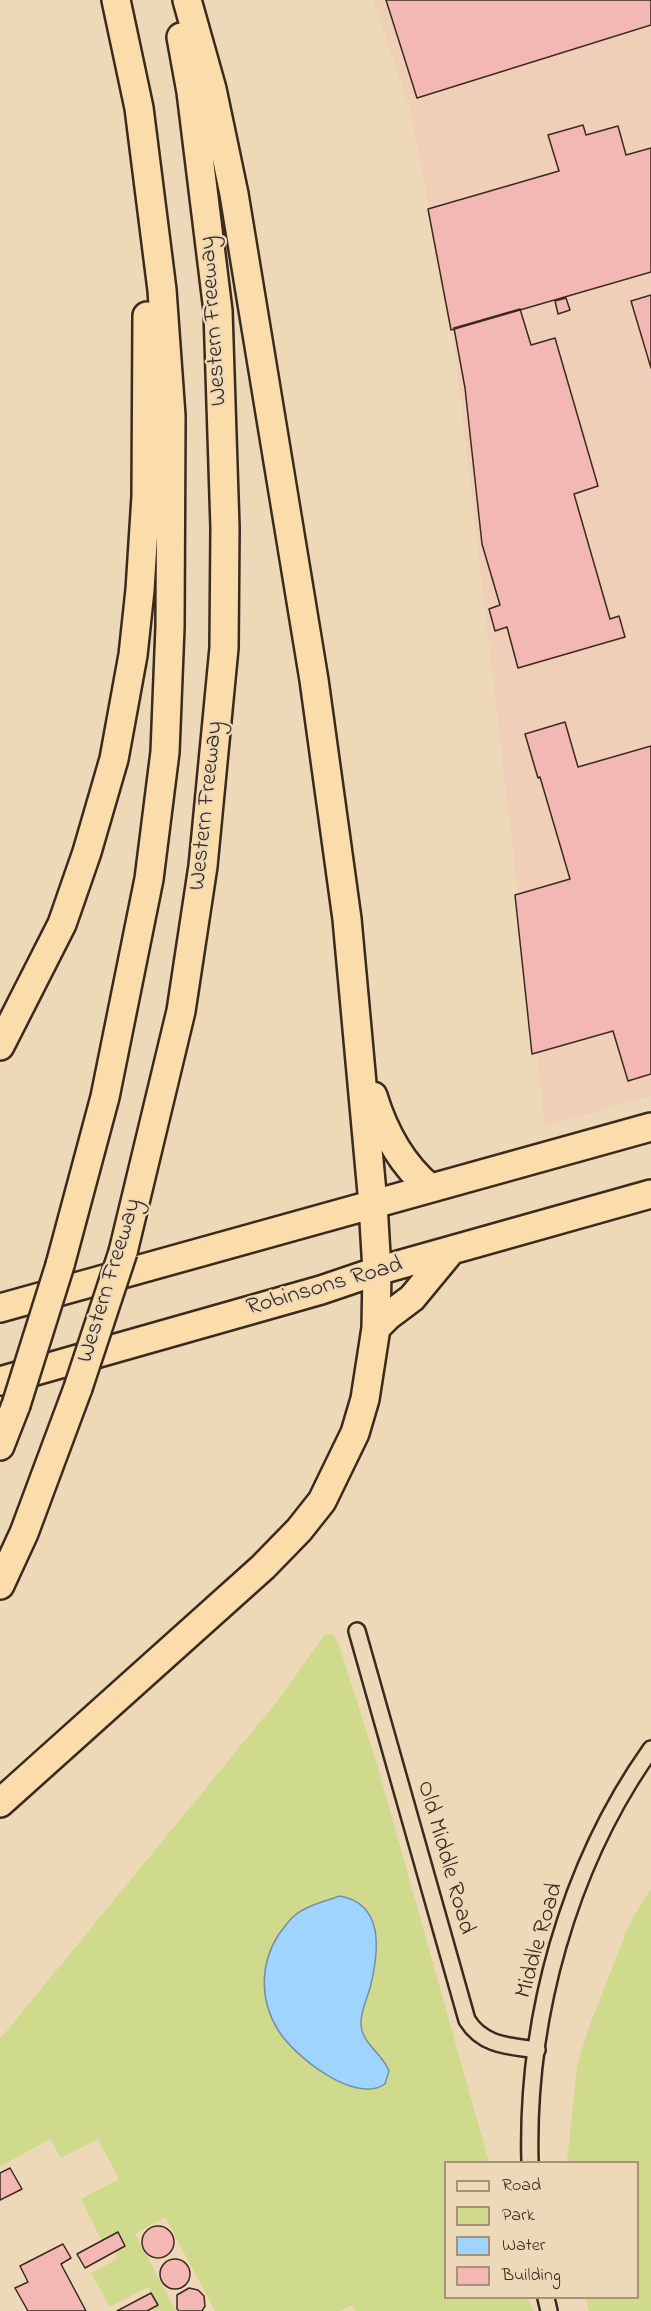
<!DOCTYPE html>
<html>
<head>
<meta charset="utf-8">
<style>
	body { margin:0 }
	#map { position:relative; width:651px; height:2311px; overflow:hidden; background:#edd9b8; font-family:"Indie Flower",sans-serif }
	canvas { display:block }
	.legend { position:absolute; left:444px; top:2161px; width:195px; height:138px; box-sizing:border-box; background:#edd9b8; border:2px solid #a6937a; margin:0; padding:8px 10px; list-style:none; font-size:18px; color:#3b2a1e }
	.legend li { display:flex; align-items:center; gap:12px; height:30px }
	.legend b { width:30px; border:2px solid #a6937a }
</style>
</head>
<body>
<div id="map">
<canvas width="651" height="2311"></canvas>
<ul class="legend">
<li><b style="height:8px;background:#edd9b8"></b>Road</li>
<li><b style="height:16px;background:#cfda8d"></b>Park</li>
<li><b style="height:16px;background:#9ed4fd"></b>Water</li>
<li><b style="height:16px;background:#f3b7b4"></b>Building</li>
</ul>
</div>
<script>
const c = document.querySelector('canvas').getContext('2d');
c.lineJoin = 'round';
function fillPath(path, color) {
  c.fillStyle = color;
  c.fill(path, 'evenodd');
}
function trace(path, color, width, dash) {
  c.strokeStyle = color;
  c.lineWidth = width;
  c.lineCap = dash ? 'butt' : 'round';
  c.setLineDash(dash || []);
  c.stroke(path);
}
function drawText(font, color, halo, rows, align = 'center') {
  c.font = font + ' "Indie Flower",sans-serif';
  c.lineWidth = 4.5;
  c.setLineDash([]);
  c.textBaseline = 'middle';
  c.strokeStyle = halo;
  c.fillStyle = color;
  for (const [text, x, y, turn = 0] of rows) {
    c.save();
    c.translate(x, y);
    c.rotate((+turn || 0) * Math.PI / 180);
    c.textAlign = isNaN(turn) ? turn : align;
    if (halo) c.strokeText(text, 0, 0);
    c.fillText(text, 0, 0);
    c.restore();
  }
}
const built = new Path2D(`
	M 373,0 L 651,0 L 651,1096 L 545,1126 L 452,326 L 410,109 Z`);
const green = new Path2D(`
	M 325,1634 L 333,1635 L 338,1642 L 378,1768 L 489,2162 L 446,2162 L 446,2298 L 527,2298 L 534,2311 L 355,2311 L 352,2305 L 341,2311 L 215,2311 L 165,2217 L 135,2234 L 176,2311 L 147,2311 L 158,2305 L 148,2287 L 110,2307 L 91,2273 L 117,2259 L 114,2252 L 125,2246 L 118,2232 L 102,2241 L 81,2199 L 119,2179 L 98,2139 L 61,2158 L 50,2139 L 0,2167 L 0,2039 L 279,1699 Z
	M 651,1888 L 651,2311 L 589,2311 L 586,2298 L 638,2298 L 638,2162 L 567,2162 L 577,2065 L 591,2022 L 629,1925 Z`);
const water = new Path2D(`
	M 340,1896 C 384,1904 379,1950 371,1984 C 368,1998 360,2011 361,2025 C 363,2045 382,2053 389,2071 L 385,2084 C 355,2105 294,2056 278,2030 C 259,1999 260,1963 279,1934 C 284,1928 288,1921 294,1916 C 305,1906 326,1901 340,1896 Z`);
const building = new Path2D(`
	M 386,0 L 651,0 L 651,25 L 417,98 Z
	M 583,125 L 586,135 L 618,126 L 626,155 L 651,148 L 651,272 L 451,330 L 428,209 L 559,171 L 548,135 Z
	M 651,295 L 651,368 L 631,301 Z
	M 566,298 L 570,310 L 558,314 L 555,301 Z
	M 520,309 L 531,345 L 555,338 L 598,486 L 574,494 L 610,619 L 619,616 L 625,637 L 518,668 L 507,627 L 495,631 L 489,609 L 500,605 L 482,544 L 465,388 L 454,328 Z
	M 565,722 L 578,767 L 651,746 L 651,1074 L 628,1081 L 613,1031 L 532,1054 L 515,895 L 570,879 L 540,777 L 538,778 L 525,734 Z
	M 10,2168 L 22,2189 L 0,2200 L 0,2173 Z
	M142 2242a16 16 0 1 1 32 0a16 16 0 1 1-32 0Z
	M 118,2232 L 125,2246 L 85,2268 L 77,2254 Z
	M 63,2244 L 71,2258 L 61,2264 L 86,2311 L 28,2311 L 15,2288 L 28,2282 L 20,2266 Z
	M160 2274a15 15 0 1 1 30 0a15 15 0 1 1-30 0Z
	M 189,2288 L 198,2290 L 204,2296 L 205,2306 L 202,2311 L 179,2311 L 177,2309 L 177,2295 Z
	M 151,2293 L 158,2305 L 147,2311 L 117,2311 Z`);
const street = new Path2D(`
	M 357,1631 L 467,2020 C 483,2046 509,2046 537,2050
	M 530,2162 C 526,2019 568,1866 651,1749
	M 546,2298 L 549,2311`);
const highway = new Path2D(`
	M 0,1046 L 62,924 L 87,852 L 114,759 L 133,655 L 140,590 L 146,496 L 147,316
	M 373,1096 C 384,1132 401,1164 430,1188
	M 123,1252 L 181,1011 L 203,866 L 224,648 L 225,528 L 218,311 L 191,92 L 181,37
	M 60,1265 L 105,1097 L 149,879 L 165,752 L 170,627 L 171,416 L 162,290 L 139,108 L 116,0
	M 0,1308 L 651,1127
	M 376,1328 L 388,1316 L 412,1298 L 450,1252
	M 0,1381 L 321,1290 L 377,1271 L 651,1194
	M 0,1446 L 16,1405
	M 0,1585 L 24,1533 L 78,1388
	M 0,1803 L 263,1567 L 299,1530 L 322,1501 L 355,1433 L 365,1399 L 376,1328 L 377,1271 L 373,1204 L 347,919 L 314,680 L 234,194 L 212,89 L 187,0`);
const highwayBridge = new Path2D(`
	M 78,1388 L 123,1252
	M 16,1405 L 60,1265`);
const streetNames = [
	["Western Freeway",215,321,-94],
	["Western Freeway",208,806,-84],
	["Western Freeway",111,1281,-73],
	["Robinsons Road",325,1288,-16],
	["Old Middle Road",444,1858,74],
	["Middle Road",541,1941,-74]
];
fillPath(built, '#efcfb7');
fillPath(green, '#cfda8d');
fillPath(water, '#9ed4fd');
trace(water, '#7690a4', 1.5);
fillPath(building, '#f3b7b4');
trace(building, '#3b2a1e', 1.5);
trace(street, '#3b2a1e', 20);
trace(highway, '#3b2a1e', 32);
trace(street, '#edd9b8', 15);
trace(highway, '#faddab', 27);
trace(highwayBridge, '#3b2a1e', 32, []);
trace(highwayBridge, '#faddab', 27);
drawText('24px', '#3b2a1e', '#edd9b8', streetNames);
</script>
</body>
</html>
